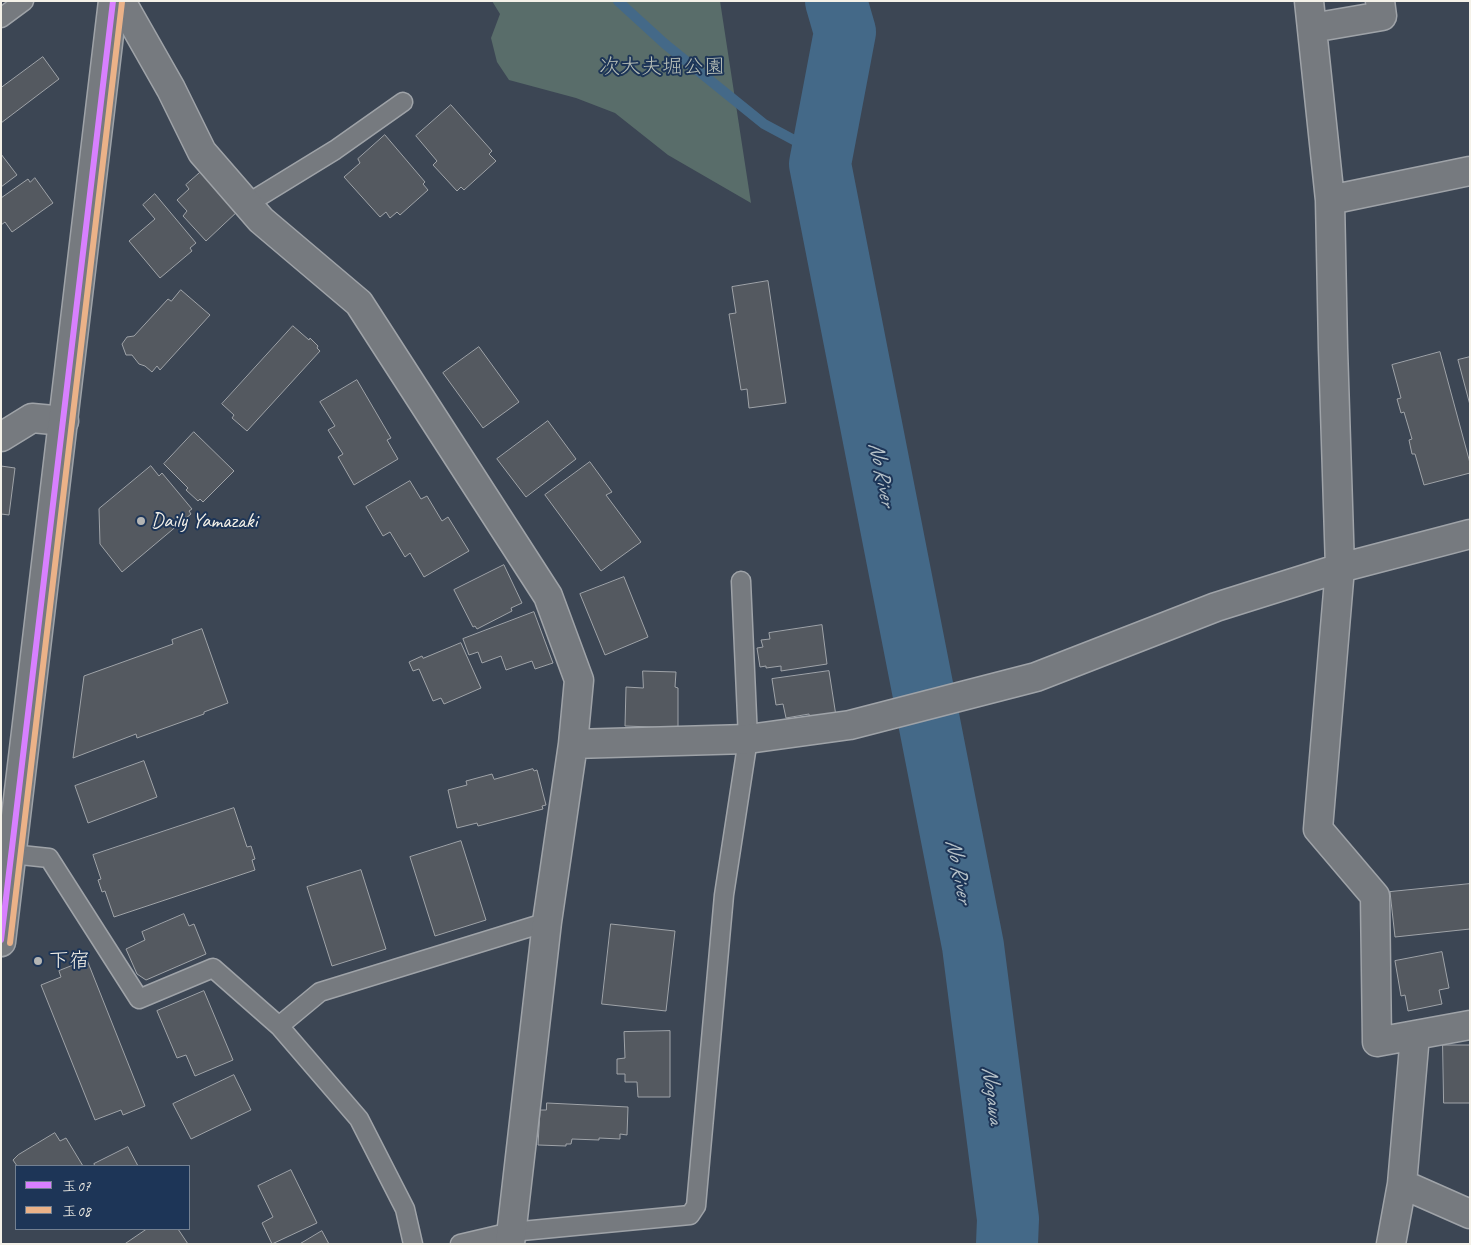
<!DOCTYPE html>
<html>
<head>
<meta charset="utf-8">
<style>
	body { margin:0 }
	#map { position:relative; width:1471px; height:1245px; overflow:hidden; background:#3c4654; font-family:Caveat,"Klee One",sans-serif }
	canvas { display:block }
	.frame { position:absolute; inset:0; border:2px solid #f4f1e8; pointer-events:none }
	.legend { position:absolute; left:15px; top:1165px; width:175px; height:65px; box-sizing:border-box; background:#1d3557; border:1px solid #738091; margin:0; padding:6px 9px; list-style:none; font-size:15px; color:#f4f1e8 }
	.legend li { display:flex; align-items:center; gap:10px; height:25px }
	.legend b { width:25px; border:1px solid #738091 }
</style>
</head>
<body>
<div id="map">
<canvas width="1471" height="1245"></canvas>
<div class="frame"></div>
<ul class="legend">
<li><b style="height:6px;background:#d880ff"></b>玉07</li>
<li><b style="height:6px;background:#ebb288"></b>玉08</li>
</ul>
</div>
<script>
const c = document.querySelector('canvas').getContext('2d');
c.lineJoin = 'round';
function fillPath(path, color) {
  c.fillStyle = color;
  c.fill(path, 'evenodd');
}
function trace(path, color, width, dash) {
  c.strokeStyle = color;
  c.lineWidth = width;
  c.lineCap = dash ? 'butt' : 'round';
  c.setLineDash(dash || []);
  c.stroke(path);
}
function drawText(font, color, halo, rows, align = 'center') {
  c.font = font + ' Caveat,"Klee One",sans-serif';
  c.lineWidth = 4;
  c.setLineDash([]);
  c.textBaseline = 'middle';
  c.strokeStyle = halo;
  c.fillStyle = color;
  for (const [text, x, y, turn = 0] of rows) {
    c.save();
    c.translate(x, y);
    c.rotate((+turn || 0) * Math.PI / 180);
    c.textAlign = isNaN(turn) ? turn : align;
    if (halo) c.strokeText(text, 0, 0);
    c.fillText(text, 0, 0);
    c.restore();
  }
}
const green = new Path2D(`
	M 492,1 L 720,1 L 751,203 L 668,155 L 615,113 L 576,98 L 509,80 L 497,62 L 491,38 L 500,14 Z`);
const stream = new Path2D(`
	M 618,1 L 665,44 L 764,124 L 822,155`);
const river = new Path2D(`
	M 836,1 L 845,32 L 820,164 L 973,946 L 1008,1219 L 1007,1244`);
const building = new Path2D(`
	M 43,57 L 59,79 L 1,123 L 1,88 Z
	M 451,105 L 492,151 L 489,154 L 496,161 L 464,190 L 461,187 L 457,191 L 433,165 L 437,161 L 416,136 Z
	M 385,135 L 425,182 L 423,184 L 428,190 L 400,215 L 397,212 L 390,218 L 386,212 L 380,217 L 344,177 L 360,163 L 358,159 Z
	M 1,154 L 17,175 L 1,187 Z
	M 203,170 L 239,210 L 206,241 L 183,216 L 187,211 L 177,200 L 189,189 L 186,185 Z
	M 35,178 L 53,203 L 12,232 L 5,222 L 1,225 L 1,198 L 28,179 L 30,182 Z
	M 155,194 L 196,243 L 190,248 L 192,251 L 160,278 L 129,241 L 155,219 L 143,205 Z
	M 768,281 L 786,403 L 749,408 L 747,389 L 741,390 L 729,314 L 736,313 L 732,287 Z
	M 181,290 L 210,315 L 160,370 L 157,366 L 152,372 L 145,366 L 139,364 L 132,355 L 126,355 L 122,344 L 127,337 L 134,336 L 168,299 L 171,301 Z
	M 293,326 L 309,340 L 310,338 L 318,346 L 317,348 L 320,351 L 247,431 L 232,418 L 234,415 L 222,404 Z
	M 479,347 L 519,402 L 483,428 L 443,373 Z
	M 1440,352 L 1470,463 L 1470,473 L 1424,485 L 1415,454 L 1412,454 L 1409,440 L 1412,439 L 1404,412 L 1401,413 L 1397,399 L 1401,398 L 1392,365 Z
	M 1470,357 L 1470,405 L 1458,360 Z
	M 357,380 L 391,438 L 387,440 L 398,459 L 354,485 L 338,457 L 343,454 L 328,430 L 335,426 L 320,402 Z
	M 548,421 L 576,459 L 526,497 L 497,459 Z
	M 194,432 L 234,471 L 203,502 L 200,499 L 198,501 L 186,490 L 188,488 L 164,464 Z
	M 590,462 L 612,492 L 606,495 L 641,542 L 601,571 L 545,495 Z
	M 1,466 L 15,468 L 9,515 L 1,514 Z
	M 151,466 L 159,476 L 162,473 L 192,509 L 189,511 L 191,514 L 122,572 L 100,544 L 99,509 Z
	M 410,481 L 421,499 L 427,496 L 442,521 L 448,517 L 469,551 L 424,577 L 410,553 L 405,557 L 390,532 L 383,536 L 366,507 Z
	M 504,565 L 522,603 L 511,608 L 512,611 L 477,629 L 475,626 L 473,627 L 454,590 Z
	M 624,577 L 648,637 L 605,655 L 580,594 Z
	M 534,612 L 553,663 L 535,669 L 532,661 L 506,670 L 501,656 L 482,663 L 478,652 L 469,655 L 463,639 Z
	M 822,625 L 827,664 L 781,671 L 781,666 L 766,668 L 766,666 L 760,667 L 757,648 L 763,647 L 761,640 L 770,639 L 769,633 Z
	M 202,629 L 228,703 L 204,712 L 204,714 L 137,738 L 136,734 L 73,758 L 84,676 L 173,644 L 172,640 Z
	M 461,643 L 481,688 L 444,704 L 441,698 L 433,701 L 419,669 L 413,671 L 409,662 L 422,656 L 423,658 Z
	M 643,671 L 676,672 L 675,687 L 678,688 L 678,728 L 625,726 L 626,687 L 643,688 Z
	M 829,671 L 836,716 L 810,720 L 809,714 L 786,718 L 783,704 L 776,705 L 772,679 Z
	M 144,761 L 157,797 L 88,823 L 75,786 Z
	M 533,769 L 534,771 L 537,770 L 546,805 L 542,806 L 543,809 L 478,826 L 477,823 L 457,828 L 448,790 L 467,785 L 466,781 L 492,774 L 494,779 Z
	M 234,808 L 247,847 L 251,846 L 255,859 L 252,860 L 255,870 L 114,917 L 105,891 L 102,892 L 98,880 L 101,879 L 93,855 Z
	M 461,841 L 486,920 L 435,936 L 410,857 Z
	M 361,870 L 386,949 L 332,966 L 307,887 Z
	M 1470,884 L 1470,929 L 1395,937 L 1390,892 Z
	M 184,914 L 189,926 L 194,924 L 206,954 L 146,980 L 137,974 L 126,949 L 145,940 L 142,932 Z
	M 611,924 L 675,931 L 666,1011 L 602,1004 Z
	M 1442,952 L 1449,988 L 1439,990 L 1442,1004 L 1408,1011 L 1405,995 L 1401,996 L 1395,961 Z
	M 87,960 L 145,1106 L 123,1115 L 121,1110 L 95,1120 L 41,985 L 61,977 L 59,971 Z
	M 204,991 L 233,1060 L 195,1076 L 186,1055 L 177,1058 L 157,1011 Z
	M 670,1031 L 670,1097 L 638,1097 L 637,1082 L 625,1082 L 625,1074 L 617,1074 L 617,1059 L 625,1058 L 624,1032 Z
	M 1443,1045 L 1470,1045 L 1470,1103 L 1444,1103 Z
	M 234,1075 L 251,1110 L 191,1139 L 173,1104 Z
	M 547,1103 L 628,1107 L 627,1135 L 620,1134 L 620,1139 L 599,1138 L 599,1140 L 572,1139 L 571,1144 L 566,1144 L 566,1146 L 538,1145 L 540,1110 L 546,1110 Z
	M 55,1133 L 60,1141 L 66,1138 L 83,1166 L 17,1166 L 13,1160 L 18,1155 Z
	M 128,1147 L 138,1166 L 95,1166 L 94,1164 Z
	M 291,1170 L 317,1223 L 272,1244 L 262,1223 L 273,1217 L 258,1186 Z
	M 147,1229 L 178,1229 L 188,1244 L 125,1244 Z
	M 322,1231 L 329,1244 L 300,1244 Z`);
const lane = new Path2D(`
	M 1,18 L 24,1
	M 247,204 L 335,150 L 403,102
	M 11,854 L 49,858 L 139,999 L 213,968 L 279,1026 L 359,1119 L 405,1209 L 413,1244
	M 279,1026 L 320,992 L 547,922
	M 460,1244 L 511,1232 L 690,1215 L 696,1206 L 724,895 L 748,739 L 741,581`);
const street = new Path2D(`
	M 121,1 L 171,89 L 202,152 L 261,220 L 359,303 L 548,596 L 579,680 L 573,744 L 547,922 L 510,1244
	M 1309,1 L 1330,200 L 1333,348 L 1340,568 L 1318,829 L 1375,896 L 1377,1042 L 1470,1025
	M 1312,28 L 1382,16 L 1380,1
	M 1330,200 L 1470,171
	M 1,437 L 32,418 L 64,421
	M 573,744 L 748,739 L 850,725 L 1036,677 L 1216,607 L 1340,568 L 1470,534
	M 1402,1184 L 1470,1214
	M 1391,1244 L 1402,1184 L 1415,1035`);
const primary = new Path2D(`
	M 1,942 L 113,1`);
const bus1 = new Path2D(`
	M 1,940 L 113,1`);
const bus2 = new Path2D(`
	M 10,943 L 122,2`);
const markers = [
	[141,521,5,"#b4b5b4"],
	[38,961,5,"#b4b5b4"]
];
const parkNames = [
	["次大夫堀公園",662,67]
];
const poiNames = [
	["Daily Yamazaki",151,521],
	["下宿",48,961]
];
const waterNames = [
	["No River",881,474,79],
	["No River",958,871,79],
	["Nogawa",992,1095,83]
];
fillPath(green, '#596d6a');
trace(stream, '#446988', 10);
trace(river, '#446988', 62);
fillPath(building, '#545960');
trace(building, '#9fa3a8', 1);
trace(lane, '#9fa3a8', 21);
trace(street, '#9fa3a8', 31);
trace(primary, '#9fa3a8', 31);
trace(lane, '#767a7f', 18);
trace(street, '#767a7f', 28);
trace(primary, '#767a7f', 28);
trace(bus1, '#d880ff', 6);
trace(bus2, '#ebb288', 6);
for (const [x, y, r, color] of markers) {
  const dot = new Path2D();
  dot.arc(x, y, r, 0, 2 * Math.PI);
  c.fillStyle = color;
  c.fill(dot);
  trace(dot, '#1d3557', 2);
}
drawText('21px', '#b8bfb7', '#1d3557', parkNames);
drawText('21px', '#f4f1e8', '#1d3557', poiNames, 'left');
drawText('italic 22px', '#b7c2c8', '#1d3557', waterNames);
</script>
</body>
</html>
